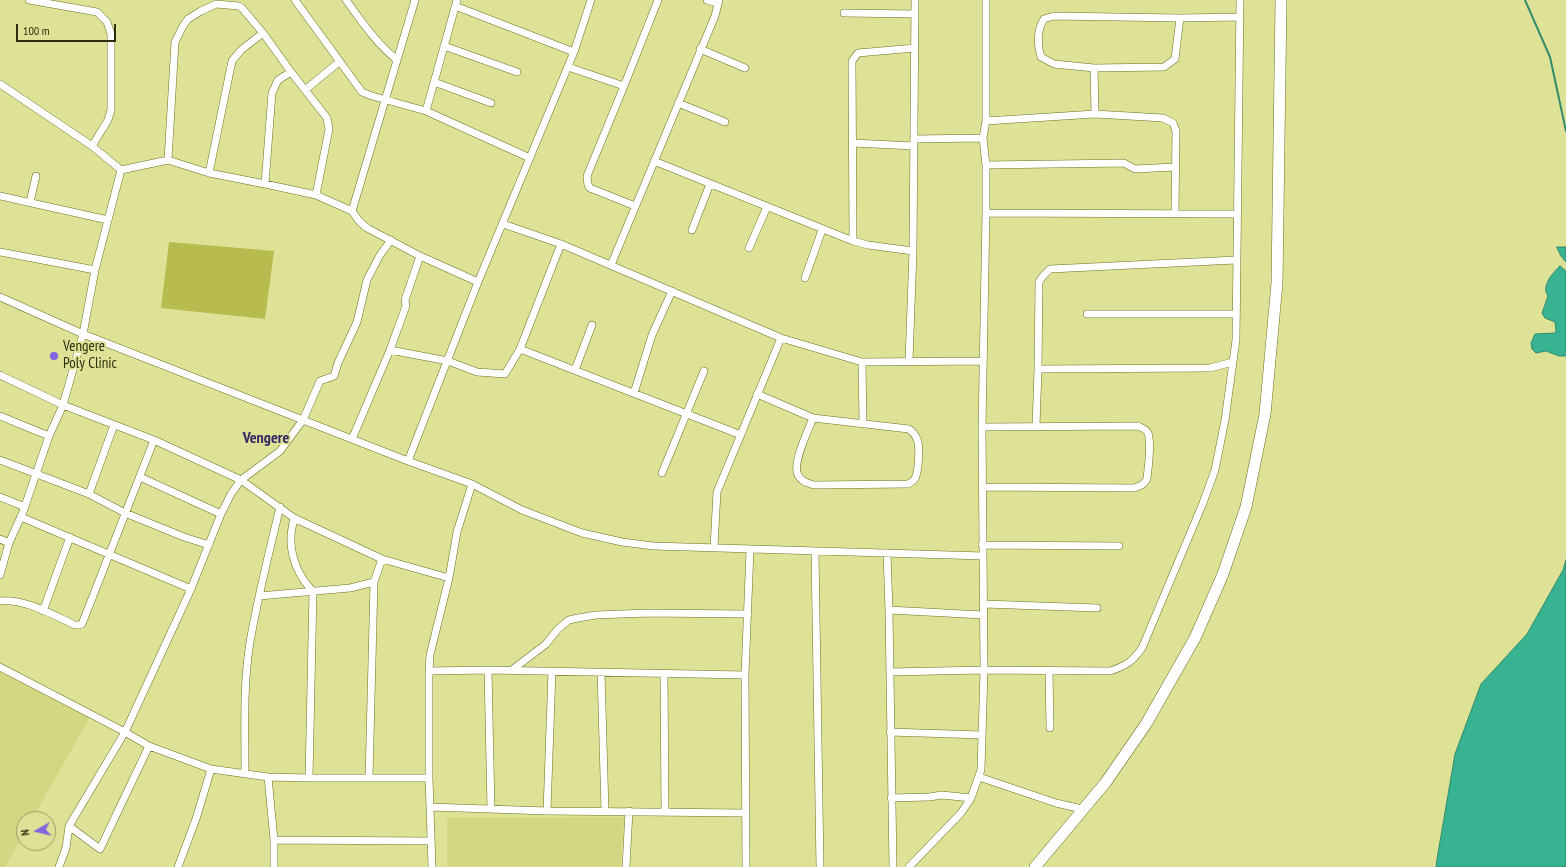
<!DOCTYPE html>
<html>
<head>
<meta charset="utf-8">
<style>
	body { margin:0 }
	#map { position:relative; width:1566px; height:867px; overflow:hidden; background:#dee296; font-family:"PT Sans Narrow",sans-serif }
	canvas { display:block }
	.north { position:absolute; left:16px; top:811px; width:40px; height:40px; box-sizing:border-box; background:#dee296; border:1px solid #979a60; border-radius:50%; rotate:262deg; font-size:11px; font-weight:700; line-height:16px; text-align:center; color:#2d2e0f }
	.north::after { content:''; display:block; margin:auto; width:14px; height:18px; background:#8265e0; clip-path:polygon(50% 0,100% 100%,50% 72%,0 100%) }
	.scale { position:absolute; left:16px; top:24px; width:100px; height:18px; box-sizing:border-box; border:2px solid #2d2e0f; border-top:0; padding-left:5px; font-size:12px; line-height:14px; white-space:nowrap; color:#2d2e0f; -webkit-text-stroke:3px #dee296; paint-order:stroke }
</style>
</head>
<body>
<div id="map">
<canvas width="1566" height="867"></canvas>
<div class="north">N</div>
<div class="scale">100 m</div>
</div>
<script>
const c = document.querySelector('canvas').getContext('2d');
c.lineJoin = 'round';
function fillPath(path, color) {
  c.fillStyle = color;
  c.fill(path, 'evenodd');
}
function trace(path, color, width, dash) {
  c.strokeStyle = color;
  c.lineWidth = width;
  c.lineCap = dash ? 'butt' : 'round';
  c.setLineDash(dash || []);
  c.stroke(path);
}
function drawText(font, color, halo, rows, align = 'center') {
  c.font = font + ' "PT Sans Narrow",sans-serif';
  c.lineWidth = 4;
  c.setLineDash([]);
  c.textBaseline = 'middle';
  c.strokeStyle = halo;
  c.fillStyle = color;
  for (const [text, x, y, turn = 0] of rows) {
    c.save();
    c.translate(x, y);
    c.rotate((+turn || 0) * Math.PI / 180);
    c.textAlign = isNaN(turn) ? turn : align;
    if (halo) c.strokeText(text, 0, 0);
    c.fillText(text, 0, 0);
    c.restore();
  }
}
const built = new Path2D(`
	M 0,670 L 90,717 L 32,819 L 24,819 L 24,833 L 5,867 L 0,867 Z
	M 624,817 L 621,867 L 447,867 L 447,818 Z`);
const green = new Path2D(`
	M 169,242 L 274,251 L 265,319 L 161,308 Z`);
const water = new Path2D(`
	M 1557,247 L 1566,247 L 1566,262 L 1561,256 Z
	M 1560,266 L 1566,271 L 1566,356 L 1559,356 L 1546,351 L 1536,353 L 1532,349 L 1531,343 L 1535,334 L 1555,333 L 1556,331 L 1555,322 L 1545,318 L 1542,313 L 1548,296 C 1541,286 1552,274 1560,266 Z
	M 1566,560 L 1566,867 L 1436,867 L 1437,859 L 1455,754 L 1481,684 L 1527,634 L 1563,570 Z`);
const stream = new Path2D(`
	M 1525,0 L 1550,57 L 1566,131`);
const street = new Path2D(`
	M 29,0 L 97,12 L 107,22 L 111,34 L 111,110 L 108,120 L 92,146
	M 295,0 L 362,92 L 372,96 L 426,111 L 457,0
	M 346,0 C 362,22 376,43 397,60
	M 415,0 L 352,211 L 359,221 L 367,228 L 420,256 L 478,282
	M 707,0 L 718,3
	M 455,6 L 574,52
	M 844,13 L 915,14
	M 1180,18 L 1175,59 L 1164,67 L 1094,68 L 1054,64 L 1041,57 C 1037,45 1037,29 1044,19 L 1054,16 L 1180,18 L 1240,17
	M 444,46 L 517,72
	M 700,49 L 745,68
	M 568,67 L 624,86
	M 1094,68 L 1095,114
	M 434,82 L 491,103
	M 0,84 L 92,146 L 121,170
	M 305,90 L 339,62
	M 678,103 L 725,122
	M 426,111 L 530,158
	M 986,121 L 1095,114 L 1163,118 L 1173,123 L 1176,131 L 1175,213
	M 914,139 L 983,138
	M 853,143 L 914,146
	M 168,160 L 175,42 L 183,26 L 188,19 L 201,11 L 216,4 L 239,6 L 242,8 L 263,33 L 291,72 L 327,118 L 329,129 L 316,195
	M 654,161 L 853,241
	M 986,165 L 1124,163 L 1135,169 L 1175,167
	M 209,173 L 232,61 L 241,50 L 263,33
	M 265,184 L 272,93 L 278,80 L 291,72
	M 0,196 L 108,220
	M 30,202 L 36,176
	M 635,206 L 590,188 L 588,185 L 587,176 L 624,86 L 658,0
	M 986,213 L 1237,214
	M 503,224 L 561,244 L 781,338 L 862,362 L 983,361
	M 692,230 L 710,184
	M 749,248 L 767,207
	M 913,251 L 868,245 L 853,241 L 852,61 L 858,53 L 915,48
	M 0,252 L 95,270
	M 611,265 L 715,16 L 719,0
	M 805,278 L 822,230
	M 0,297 L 83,334 L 408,461 L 472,484 L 522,510 L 582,533 L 622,542 L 653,546 L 983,556
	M 1087,314 L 1236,314
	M 520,349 L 741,435
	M 390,350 L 448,361 L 477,372 L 505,374 L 520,349 L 561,244
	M 909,361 L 913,251 L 915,0
	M 862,362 L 863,423
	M 1038,369 L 1210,368 L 1233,362
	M 575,370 L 592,325
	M 0,375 L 63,405 L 154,440 L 241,480 L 294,518 L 382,559 L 449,578
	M 634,393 L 652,335 L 672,291
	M 757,394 L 813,418 L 909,429 C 913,432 915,434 917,439 C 920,446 919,474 914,480 C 912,482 910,483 908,484 L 814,485 C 807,483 802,482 798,475 C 792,463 808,431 813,418
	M 0,416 L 49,436
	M 982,427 L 1138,426 C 1142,428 1146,429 1148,433 C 1152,444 1148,467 1147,479 C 1144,485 1140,486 1134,488 L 983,487
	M 1036,427 L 1038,369 L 1039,282 L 1043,276 L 1050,269 L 1236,260
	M 352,439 L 390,350 L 406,306 L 405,300 L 420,256
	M 0,460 L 89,494 L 125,513 L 184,537 L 209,545
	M 408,461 L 478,282 L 574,52 L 591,0
	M 662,473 L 704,371
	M 140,477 L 221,514
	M 89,494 L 114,425
	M 0,497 L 25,507
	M 21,517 L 191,589
	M 294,518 C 293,524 291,530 291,537 C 290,556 299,578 313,591 L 309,778
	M 0,539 L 9,543
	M 982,545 L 1119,546
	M 714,547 L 717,492 L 781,338
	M 815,552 L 820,867
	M 887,553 L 889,610 L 893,867
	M 0,575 L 9,543 L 23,512 L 49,436 L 63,405 L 83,334 L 95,270 L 121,170 L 168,160 L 209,173 L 265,184 L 316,195 L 352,211
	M 259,596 L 350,588 L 374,582
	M 0,601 C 26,599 51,614 75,625 L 80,625 L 82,624 L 154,440
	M 984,604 L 1097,608
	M 889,610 L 983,615
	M 43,611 L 70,537
	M 0,667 L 125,732 L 149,746 L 211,769 L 268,777 L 309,778 L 429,778
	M 488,670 L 491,809
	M 512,670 L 546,644 L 558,629 L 569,620 L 578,618 L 596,615 L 648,613 L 748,614
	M 1049,670 L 1050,728
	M 429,671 L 488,670 L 745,675
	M 601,672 L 605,811
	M 890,672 L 984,670 L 1110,671 C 1126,666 1133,661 1142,648 L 1203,503 L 1215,470 L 1225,420 L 1236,340 L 1240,0
	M 664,674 L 665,812
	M 890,732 L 982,735
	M 245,773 C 245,730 243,685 250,642 C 258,596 269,552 280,507
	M 268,777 L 274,840 L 274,867
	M 979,777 L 1056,803 L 1082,809
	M 369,778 L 374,582 L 382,559
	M 891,798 L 929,797 L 942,795 L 971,798
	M 430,807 L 547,811 L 745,813
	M 547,811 L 552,671
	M 69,826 L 100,849 L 149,746
	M 274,840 L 430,841
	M 59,867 L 66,848 L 69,826 L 125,732 L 191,589 L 221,514 L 231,494 L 241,480 L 280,451 L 303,420 L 320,381 L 334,376 L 338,363 L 357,322 L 367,280 L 380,255 L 391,240
	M 178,867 L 196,819 L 211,769
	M 432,867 L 429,778 L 429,671 L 430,655 L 449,578 L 457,532 L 472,484
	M 626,867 L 629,811
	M 746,867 L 745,675 L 750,550
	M 909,867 L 961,813 L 971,798 L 981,770 L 984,670 L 982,427 L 986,213 L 986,165 L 983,138 L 986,121 L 986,0`);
const primary = new Path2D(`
	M 1035,867 L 1106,782 L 1146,724 L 1195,638 L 1223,574 L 1246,507 L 1265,414 L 1277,283 L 1281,0`);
const markers = [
	[54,356,5,"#8265e0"]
];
const poiNames = [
	["Vengere",63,347],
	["Poly Clinic",63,364]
];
const neighbourhoodNames = [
	["Vengere",266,438]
];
fillPath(built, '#d3d782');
fillPath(green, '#b8bb4e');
fillPath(water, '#37b391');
trace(water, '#348b6a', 1);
trace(stream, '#348b6a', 2);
trace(street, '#6d6f23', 8);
trace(primary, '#6d6f23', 12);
trace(street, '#fff', 7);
trace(primary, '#fff', 11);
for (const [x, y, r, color] of markers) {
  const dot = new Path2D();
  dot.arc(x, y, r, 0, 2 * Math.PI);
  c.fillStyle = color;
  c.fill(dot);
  trace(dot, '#dee296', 1.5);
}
drawText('15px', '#2d2e0f', '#dee296', poiNames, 'left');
drawText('bold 16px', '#352762', '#dee296', neighbourhoodNames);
</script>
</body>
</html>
